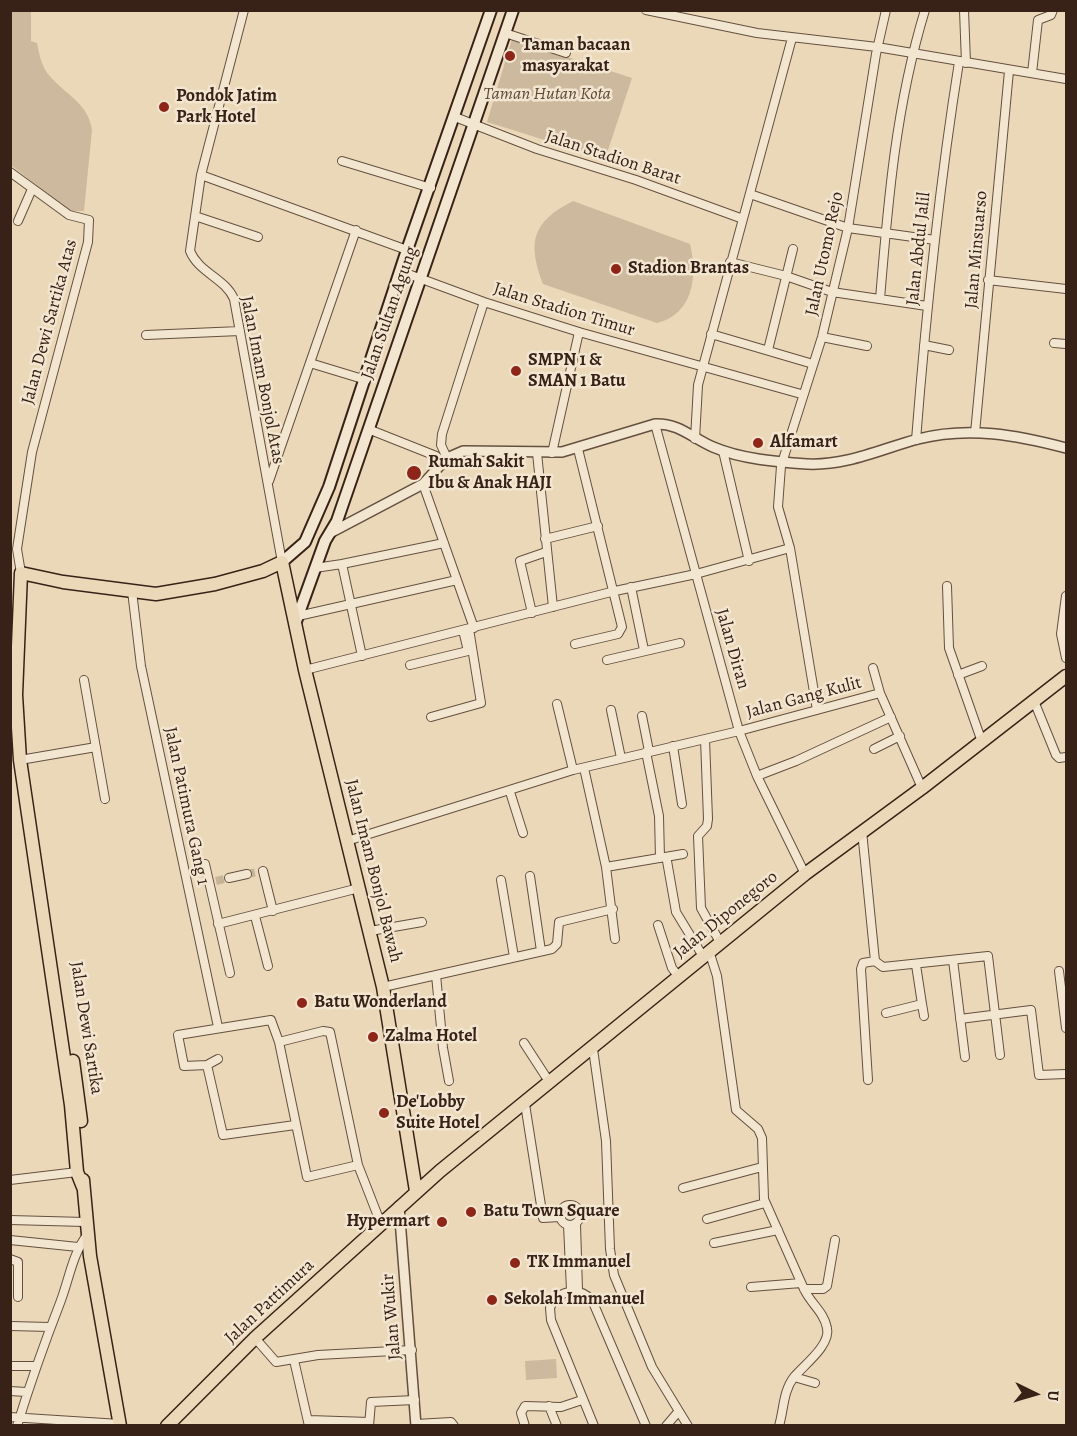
<!DOCTYPE html>
<html>
<head>
<meta charset="utf-8">
<style>
	body { margin:0 }
	#map { position:relative; width:1077px; height:1436px; overflow:hidden; background:#ebd8b8; font-family:Alegreya,serif }
	canvas { display:block }
	.frame { position:absolute; inset:0; border:12px solid #382217; pointer-events:none }
	.north { position:absolute; left:1005px; top:1364px; width:60px; height:60px; -webkit-text-stroke:4px #f2e6d1; paint-order:stroke; rotate:95deg; font-size:16px; font-weight:700; line-height:24px; text-align:center; color:#382217 }
	.north::after { content:''; display:block; margin:auto; width:21px; height:27px; background:#382217; clip-path:polygon(50% 0,100% 100%,50% 72%,0 100%) }
</style>
</head>
<body>
<div id="map">
<canvas width="1077" height="1436"></canvas>
<div class="frame"></div>
<div class="north">U</div>
</div>
<script>
const c = document.querySelector('canvas').getContext('2d');
c.lineJoin = 'round';
function fillPath(path, color) {
  c.fillStyle = color;
  c.fill(path, 'evenodd');
}
function trace(path, color, width, dash) {
  c.strokeStyle = color;
  c.lineWidth = width;
  c.lineCap = dash ? 'butt' : 'round';
  c.setLineDash(dash || []);
  c.stroke(path);
}
function drawText(font, color, halo, rows, align = 'center') {
  c.font = font + ' Alegreya,serif';
  c.lineWidth = 5;
  c.setLineDash([]);
  c.textBaseline = 'middle';
  c.strokeStyle = halo;
  c.fillStyle = color;
  for (const [text, x, y, turn = 0] of rows) {
    c.save();
    c.translate(x, y);
    c.rotate((+turn || 0) * Math.PI / 180);
    c.textAlign = isNaN(turn) ? turn : align;
    if (halo) c.strokeText(text, 0, 0);
    c.fillText(text, 0, 0);
    c.restore();
  }
}
const green = new Path2D(`
	M 10,11 L 31,11 L 31,41 L 37,43 C 39,53 41,65 48,74 C 65,95 88,102 92,130 L 84,211 L 69,211 L 11,165 Z
	M 512,39 L 632,78 L 605,159 L 487,122 Z
	M 573,201 L 690,244 C 698,277 693,314 657,323 L 543,284 C 527,242 532,222 573,201 Z
	M 556,1359 L 557,1378 L 526,1380 L 525,1361 Z`);
const minorTunnel = new Path2D(`
	M 247,874 L 263,871
	M 216,881 L 229,878`);
const minor = new Path2D(`
	M 244,10 L 201,175 L 190,251 C 199,273 225,278 234,299 L 282,562
	M 646,10 L 757,33 L 877,47 L 1066,79
	M 964,10 L 966,63
	M 505,33 L 566,53
	M 1032,73 L 1038,20 L 1051,15 L 1053,10
	M 455,117 L 537,149 L 636,180 L 743,219
	M 342,161 L 431,188
	M 10,172 L 69,215 L 89,220 L 88,242 L 32,452 L 17,549 L 21,573
	M 201,175 L 407,250
	M 750,194 L 848,228 L 935,240
	M 195,216 L 258,237
	M 18,221 L 32,189
	M 730,262 L 786,276 L 832,292 L 927,306
	M 400,271 L 484,302 L 579,332 L 801,394
	M 988,280 L 1066,289
	M 880,299 C 888,201 896,105 925,10
	M 711,334 L 813,364
	M 146,335 L 240,331
	M 822,337 L 867,346
	M 1054,343 L 1066,344
	M 924,345 L 949,350
	M 768,350 L 793,249
	M 310,363 L 366,380
	M 655,424 L 739,731 L 757,776 L 805,874
	M 368,429 L 436,456 L 443,462
	M 975,433 L 1009,71
	M 695,439 L 698,385 L 792,38
	M 916,440 C 926,313 939,187 959,62
	M 723,451 L 749,561
	M 537,453 L 553,607
	M 552,453 L 579,332
	M 447,458 L 441,445 L 442,434 L 484,302
	M 269,481 L 356,230
	M 423,484 L 474,628
	M 545,539 L 598,526
	M 315,568 L 342,564
	M 947,586 L 949,648 L 982,742
	M 631,587 L 644,650
	M 132,591 L 141,666 L 218,1027
	M 1066,596 L 1061,634 L 1066,658
	M 532,613 L 520,561 L 546,552
	M 298,616 L 457,580
	M 575,644 L 618,634 L 622,627 L 578,449
	M 362,656 L 342,564 L 444,543
	M 607,660 L 680,643
	M 410,665 L 468,651 L 463,630
	M 873,668 L 880,693
	M 305,670 L 615,591 L 696,574 L 790,548
	M 958,675 L 982,666
	M 84,680 L 105,799
	M 1034,701 L 1056,755 L 1059,758 L 1066,757
	M 557,704 L 573,770
	M 611,710 L 621,758
	M 817,710 L 790,548 L 778,507 L 781,466 L 822,337 L 848,228 L 876,54 L 886,10
	M 642,716 L 649,751
	M 431,717 L 481,703 L 469,629
	M 705,739 L 708,819 L 707,826 L 698,836 L 701,908 L 721,944
	M 673,746 L 682,804
	M 874,749 L 900,736
	M 646,752 L 659,816 L 660,858
	M 20,760 L 96,747
	M 584,768 L 606,867 L 615,939
	M 757,776 L 796,761 L 891,717
	M 510,792 L 523,833
	M 862,831 L 875,961 L 883,967 L 988,956 L 1000,1055
	M 347,841 L 573,770 L 739,731 L 880,693 L 922,788
	M 667,861 L 676,912 L 704,958
	M 205,864 L 230,973
	M 606,867 L 683,854
	M 263,871 L 273,911
	M 530,876 L 541,951
	M 229,878 L 247,874
	M 501,880 L 514,957
	M 255,916 L 268,966
	M 218,924 L 359,888
	M 658,925 L 672,968 L 679,977
	M 370,931 L 422,922
	M 710,954 L 717,976 L 736,1110 L 758,1129 L 762,1138 L 764,1199 L 804,1289 C 811,1304 824,1312 827,1328 C 831,1345 804,1365 794,1377 C 783,1391 784,1409 779,1426
	M 953,960 L 965,1057
	M 1059,971 L 1066,1028
	M 436,975 L 443,1048 L 449,1081
	M 383,987 L 552,949 L 557,944 L 559,922 L 613,909
	M 922,1004 L 924,1016
	M 886,1013 L 922,1004 L 916,965
	M 960,1019 L 1031,1010 L 1039,1075 L 1066,1074
	M 279,1042 L 323,1031 L 330,1032 L 358,1165 L 381,1224
	M 524,1043 L 550,1083
	M 593,1049 L 606,1141 L 610,1249 L 614,1275 L 652,1367 L 688,1426
	M 218,1059 L 207,1065 L 223,1135 L 295,1125
	M 207,1065 L 184,1066 L 178,1035 L 271,1020 L 279,1042 L 307,1177 L 358,1165
	M 868,1080 L 861,969 L 863,963 L 875,961
	M 525,1104 L 543,1218 L 560,1217
	M 10,1180 L 77,1172
	M 683,1188 L 762,1167
	M560 1215a10 10 0 1 1 20 0a10 10 0 1 1-20 0Z
	M 707,1219 L 765,1203
	M 10,1220 L 85,1222
	M 576,1224 L 578,1290
	M 568,1225 L 571,1290
	M 10,1240 L 78,1247
	M 714,1243 L 778,1230
	M 10,1259 L 18,1262 L 18,1297
	M 751,1287 L 801,1283
	M 804,1289 L 823,1289 L 827,1286 L 835,1240
	M 10,1326 L 50,1327
	M 255,1338 L 276,1362 L 318,1355 L 412,1350
	M 294,1360 L 309,1426
	M 10,1366 L 36,1366
	M 794,1377 L 815,1383
	M 10,1391 L 26,1392
	M 549,1406 L 557,1426
	M 10,1417 L 120,1424
	M 309,1420 L 369,1422
	M 416,1424 L 451,1422 L 454,1426
	M 17,1426 C 30,1384 44,1344 60,1303 C 69,1280 72,1255 87,1235
	M 369,1426 L 371,1402 L 415,1400
	M 525,1426 L 521,1413 L 525,1406 L 561,1407 L 582,1400
	M 594,1426 L 551,1320 L 550,1308 L 554,1299 C 568,1289 580,1288 592,1300 L 646,1426
	M 666,1426 L 678,1412`);
const tertiary = new Path2D(`
	M 330,533 L 423,484 L 447,458 L 463,451 L 562,452 L 655,424 C 679,423 692,438 713,447 C 741,459 777,462 807,464 C 846,466 881,449 918,439 C 968,426 1017,435 1066,448
	M 399,1206 L 416,1426`);
const secondary = new Path2D(`
	M 282,562 L 305,542 L 329,487 L 407,250 L 491,10
	M 295,624 L 325,541 L 337,521 L 513,10`);
const primary = new Path2D(`
	M 73,1061 L 81,1121
	M 83,1180 L 90,1256 L 120,1426
	M 83,1187 L 77,1172 L 71,1105 L 20,760 L 16,695 L 21,573 L 63,582 L 156,594 L 215,584 L 263,571 L 282,562 L 305,670 L 383,987 L 416,1191
	M 167,1426 L 255,1338 L 440,1171 L 805,874 L 922,788 L 1066,676`);
const markers = [
	[510,56,6,"#8f2418"],
	[164,107,6,"#8f2418"],
	[616,269,6,"#8f2418"],
	[516,371,6,"#8f2418"],
	[758,443,6,"#8f2418"],
	[414,473,8,"#8f2418"],
	[302,1003,6,"#8f2418"],
	[373,1037,6,"#8f2418"],
	[384,1113,6,"#8f2418"],
	[471,1212,6,"#8f2418"],
	[442,1222,6,"#8f2418"],
	[515,1263,6,"#8f2418"],
	[492,1300,6,"#8f2418"]
];
const poiNames = [
	["Taman bacaan",522,46],
	["masyarakat",522,67],
	["Pondok Jatim",176,97],
	["Park Hotel",176,118],
	["Stadion Brantas",628,269],
	["SMPN 1 &",528,361],
	["SMAN 1 Batu",528,382],
	["Alfamart",770,443],
	["Rumah Sakit",428,463],
	["Ibu & Anak HAJI",428,484],
	["Batu Wonderland",314,1003],
	["Zalma Hotel",385,1037],
	["De'Lobby",396,1103],
	["Suite Hotel",396,1124],
	["Batu Town Square",483,1212],
	["Hypermart",430,1222,"right"],
	["TK Immanuel",527,1263],
	["Sekolah Immanuel",504,1300]
];
const parkNames = [
	["Taman Hutan Kota",547,95]
];
const streetNames = [
	["Jalan Stadion Barat",613,158,18],
	["Jalan Abdul Jalil",919,249,-84],
	["Jalan Minsuarso",977,250,-85],
	["Jalan Utomo Rejo",825,254,-78],
	["Jalan Stadion Timur",564,310,17],
	["Jalan Sultan Agung",390,313,-71],
	["Jalan Dewi Sartika Atas",50,322,-75],
	["Jalan Imam Bonjol Atas",262,380,79],
	["Jalan Diran",732,649,74],
	["Jalan Gang Kulit",804,698,-15],
	["Jalan Patimura Gang 1",186,806,78],
	["Jalan Imam Bonjol Bawah",373,871,76],
	["Jalan Diponegoro",726,915,-39],
	["Jalan Dewi Sartika",86,1028,81],
	["Jalan Pattimura",270,1302,-43],
	["Jalan Wukir",392,1317,-95]
];
fillPath(green, '#cdb99d');
trace(minorTunnel, '#c7b498', 8, [8, 4]);
trace(minor, '#65503f', 10);
trace(tertiary, '#65503f', 12);
trace(secondary, '#382217', 14);
trace(primary, '#382217', 15);
trace(minor, '#f2e6d1', 8);
trace(tertiary, '#f2e6d1', 9);
trace(secondary, '#f2e6d1', 10);
trace(primary, '#ebd8b8', 12);
for (const [x, y, r, color] of markers) {
  const dot = new Path2D();
  dot.arc(x, y, r, 0, 2 * Math.PI);
  c.fillStyle = color;
  c.fill(dot);
  trace(dot, '#f2e6d1', 2);
}
drawText('bold 18px', '#382217', '#f2e6d1', poiNames, 'left');
drawText('italic 18px', '#5d4838', '#f2e6d1', parkNames);
drawText('18px', '#382217', '#f2e6d1', streetNames);
</script>
</body>
</html>
